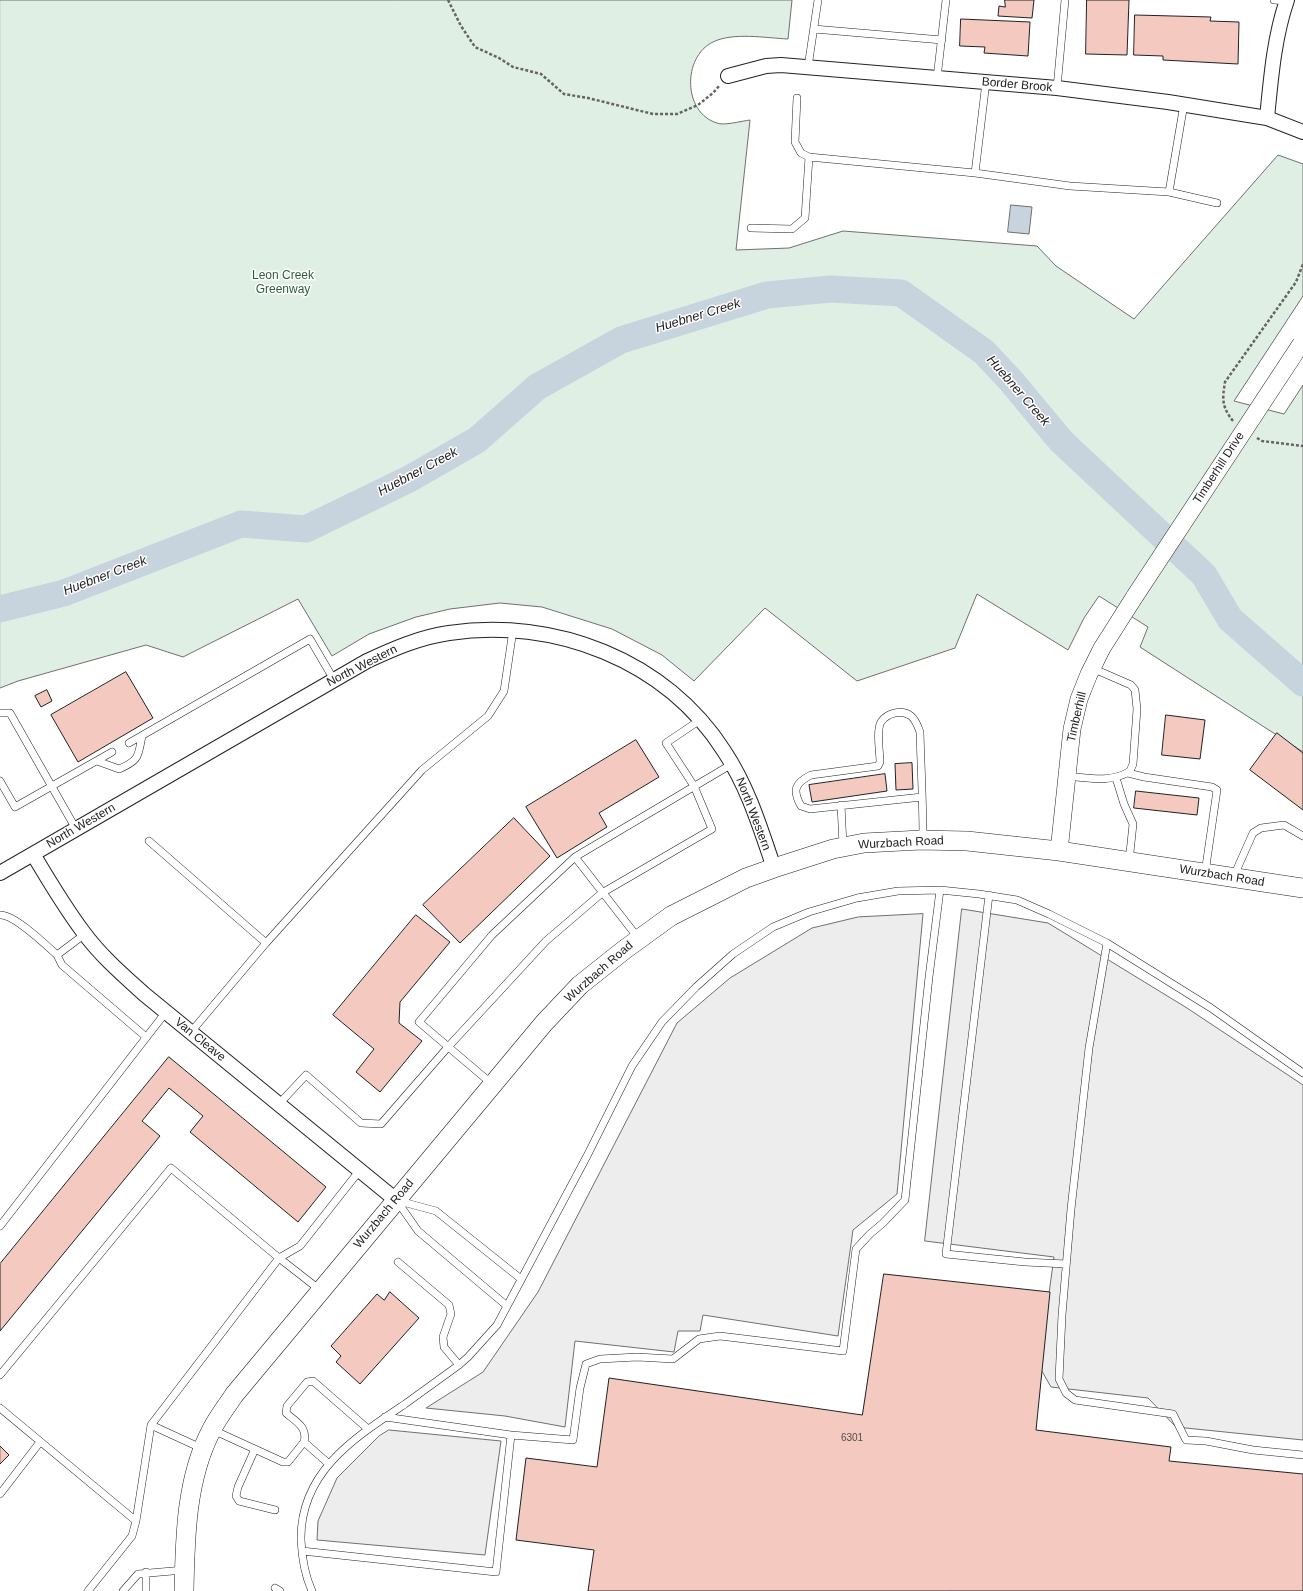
<!DOCTYPE html>
<html>
<head>
<meta charset="utf-8">
<style>
	body { margin:0 }
	canvas { display:block; background:#fff }
</style>
</head>
<body>
<canvas width="1303" height="1591"></canvas>
<script>
const c = document.querySelector('canvas').getContext('2d');
c.lineJoin = 'round';
function fillPath(path, color) {
  c.fillStyle = color;
  c.fill(path, 'evenodd');
}
function trace(path, color, width, dash) {
  c.strokeStyle = color;
  c.lineWidth = width;
  c.lineCap = dash ? 'butt' : 'round';
  c.setLineDash(dash || []);
  c.stroke(path);
}
function drawText(font, color, halo, rows, align = 'center') {
  c.font = font + ' Arial,sans-serif';
  c.lineWidth = 3;
  c.setLineDash([]);
  c.textBaseline = 'middle';
  c.strokeStyle = halo;
  c.fillStyle = color;
  for (const [text, x, y, turn = 0] of rows) {
    c.save();
    c.translate(x, y);
    c.rotate((+turn || 0) * Math.PI / 180);
    c.textAlign = isNaN(turn) ? turn : align;
    if (halo) c.strokeText(text, 0, 0);
    c.fillText(text, 0, 0);
    c.restore();
  }
}
const green = new Path2D(`
	M 0,0 L 792,0 L 788,39 C 766,38 733,32 713,42 C 682,57 683,113 717,123 C 723,126 742,121 750,120 L 736,250 L 789,248 L 843,231 L 1037,246 L 1056,266 L 1134,319 L 1278,155 L 1303,164 L 1303,296 L 1234,401 L 1284,414 L 1303,385 L 1303,752 L 1140,647 L 1148,627 L 1099,596 L 1084,618 L 1068,650 L 977,594 L 955,648 L 857,681 L 765,608 L 694,681 L 662,655 L 612,629 L 542,607 L 500,603 L 450,609 L 416,617 L 369,634 L 332,656 L 298,599 L 183,657 L 146,645 L 18,681 L 0,688 Z`);
const parking = new Path2D(`
	M 962,909 L 1048,923 L 1187,1008 L 1303,1085 L 1303,1440 L 1176,1427 L 1148,1398 L 1051,1387 L 1039,1366 L 1054,1257 L 925,1241 Z
	M 923,914 L 897,1194 L 853,1230 L 838,1336 L 703,1315 L 700,1331 L 678,1331 L 674,1352 L 575,1341 L 565,1427 L 505,1416 L 426,1408 L 483,1372 L 538,1292 L 677,1023 L 730,978 L 812,928 L 858,917 Z
	M 389,1430 L 501,1441 L 485,1555 L 317,1540 L 318,1521 L 337,1478 L 379,1436 Z`);
const water = new Path2D(`
	M 1011,205 L 1032,207 L 1029,234 L 1008,232 Z`);
const river = new Path2D(`
	M 0,609 L 64,593 L 241,524 L 306,529 L 409,479 L 477,440 L 537,387 L 621,340 L 767,295 L 831,289 L 901,293 L 984,352 L 1012,382 L 1061,441 L 1204,575 L 1230,619 L 1303,683`);
const building = new Path2D(`
	M 1005,0 L 1034,0 L 1032,18 L 998,16 L 999,6 L 1005,7 Z
	M 1087,0 L 1129,0 L 1127,55 L 1086,54 Z
	M 1135,15 L 1211,17 L 1210,21 L 1239,22 L 1238,64 L 1163,60 L 1163,56 L 1134,55 Z
	M 961,19 L 1030,22 L 1028,56 L 984,53 L 985,47 L 960,46 Z
	M 126,672 L 153,718 L 78,762 L 51,715 Z
	M 47,690 L 52,701 L 41,707 L 35,696 Z
	M 1166,715 L 1205,720 L 1200,759 L 1162,755 Z
	M 1277,733 L 1303,753 L 1303,810 L 1250,770 Z
	M 636,740 L 659,777 L 599,813 L 607,827 L 557,858 L 526,807 Z
	M 912,763 L 913,789 L 896,790 L 895,764 Z
	M 885,774 L 887,791 L 812,802 L 809,785 Z
	M 1136,791 L 1199,798 L 1197,815 L 1134,808 Z
	M 514,818 L 550,856 L 460,943 L 423,905 Z
	M 416,915 L 450,942 L 400,1002 L 399,1023 L 422,1041 L 380,1092 L 356,1072 L 374,1049 L 333,1015 Z
	M 169,1057 L 326,1187 L 298,1222 L 190,1132 L 203,1116 L 169,1088 L 142,1121 L 160,1136 L 0,1331 L 0,1264 Z
	M 884,1274 L 1050,1292 L 1036,1430 L 1171,1447 L 1169,1461 L 1303,1474 L 1303,1591 L 588,1591 L 594,1550 L 516,1540 L 526,1458 L 597,1467 L 609,1378 L 862,1415 Z
	M 390,1292 L 419,1318 L 360,1384 L 336,1362 L 341,1356 L 331,1346 L 377,1294 L 384,1300 Z
	M 0,1446 L 9,1455 L 0,1464 Z`);
const path = new Path2D(`
	M 448,0 L 461,26 L 475,47 L 499,58 L 513,67 L 541,74 L 564,94 L 588,98 L 653,114 L 677,114 L 698,105 L 713,93 L 720,85
	M 1233,421 C 1222,407 1222,400 1225,382 L 1296,282 L 1303,264
	M 1257,438 L 1262,441 L 1303,446`);
const service = new Path2D(`
	M 1274,0 L 1287,1
	M 814,29 L 942,40
	M 808,67 L 818,0
	M 937,78 L 946,0
	M 986,82 L 975,173 L 1070,186 L 1169,192
	M 1057,88 L 1065,0
	M 797,98 L 795,142 L 801,153 L 809,157 L 975,173
	M 1184,104 L 1169,192 L 1217,203
	M 751,228 L 792,229 L 805,218 L 809,157
	M 0,713 L 10,713 L 76,829
	M 129,743 L 310,639 L 334,680
	M 97,761 L 119,769 C 140,760 138,756 142,736
	M 1128,773 L 1144,777 L 1212,787 L 1217,790 L 1205,873
	M 1067,776 C 1088,778 1112,783 1130,771 L 1133,764 L 1137,709 L 1135,690 L 1131,685 L 1092,668
	M 1116,778 L 1124,804 L 1133,824 L 1129,862
	M 0,781 L 15,807 L 112,752
	M 922,797 L 810,809 L 801,806 C 792,790 795,783 811,775 L 878,766 L 880,762 C 880,753 876,730 881,722 C 887,713 902,709 911,716 C 916,720 918,727 920,732 C 921,768 923,804 923,839
	M 841,805 L 843,845
	M 149,841 L 266,943
	M 575,857 L 639,939
	M 1237,869 L 1253,833 L 1261,828 L 1284,825 L 1303,836
	M 989,895 L 946,1254 L 1025,1262 L 1066,1264
	M 0,915 C 14,914 46,945 57,955 L 85,934
	M 1107,943 L 1089,1048 L 1071,1209 L 1062,1315 L 1059,1379 L 1066,1393 L 1075,1400 L 1173,1414 L 1186,1440 L 1206,1441 L 1253,1450 L 1303,1455
	M 57,955 L 62,965 L 146,1037
	M 191,1032 L 266,943 L 422,770 L 488,716 L 504,691 L 513,630
	M 492,1084 L 419,1022 L 492,935 L 575,857 L 732,764
	M 279,1104 L 306,1075 L 361,1123 L 381,1124 L 448,1047 L 546,941 L 602,893 L 712,829 L 694,786 L 666,743 L 700,720
	M 397,1201 L 418,1231 L 507,1306
	M 399,1201 L 436,1211 L 521,1279
	M 0,1226 L 166,1012
	M 398,1262 L 449,1305 L 451,1314 L 443,1337 L 444,1347 L 459,1365
	M 0,1375 L 171,1168 L 279,1258 L 320,1290
	M 0,1408 L 136,1521 L 151,1425 L 279,1258 L 300,1246 L 360,1170
	M 385,1417 L 511,1435 L 573,1440 L 580,1388 L 586,1364 L 600,1359 L 637,1357 L 673,1359 L 699,1339 L 720,1336 L 843,1351 L 856,1249 L 870,1234 L 883,1223 L 905,1200 L 929,977 L 940,890
	M 151,1425 L 201,1448
	M 213,1430 L 283,1462 L 288,1462 L 304,1442
	M 255,1449 L 238,1487 L 236,1496 L 239,1501 L 275,1510
	M 329,1464 L 304,1442 C 308,1427 296,1422 286,1413 L 287,1406 L 307,1382 L 313,1381 L 368,1429
	M 0,1494 L 40,1442
	M 302,1551 L 496,1572 L 511,1435
	M 146,1572 L 146,1591
	M 275,1588 L 280,1591
	M 88,1591 L 132,1536 L 136,1521
	M 123,1591 L 138,1574 L 184,1570
	M 312,1591 C 304,1574 302,1558 301,1540 C 300,1472 354,1438 405,1404 C 423,1391 441,1378 459,1365 L 468,1357 L 497,1325 L 587,1156 L 632,1066 L 662,1022 L 696,987 L 733,954 L 773,927 L 809,912 L 857,898 L 898,891 L 940,890 L 979,894 L 1017,900 L 1049,914 L 1107,943 L 1211,1008 L 1303,1073`);
const minor = new Path2D(`
	M 728,76 L 766,66 L 781,65 L 1057,88 L 1168,102 L 1267,118 L 1303,132
	M 1267,118 C 1271,78 1274,38 1287,0
	M 33,854 C 49,881 65,908 84,933 C 101,956 123,975 144,994 L 396,1200
	M 0,873 L 367,661 C 393,649 420,637 449,633 C 554,617 666,660 724,751 C 748,787 760,827 774,868`);
const tertiary = new Path2D(`
	M 1059,851 L 1072,729 L 1079,699 L 1089,674 L 1102,648 L 1135,596`);
const secondary = new Path2D(`
	M 184,1591 C 185,1537 186,1478 212,1429 C 218,1417 227,1406 234,1395 L 544,1023 L 580,985 L 624,950 L 671,916 L 746,878 L 774,868 L 833,849 L 864,843 L 921,840 L 967,841 L 1059,851 L 1303,888`);
const tertiaryBridge = new Path2D(`
	M 1135,596 L 1301,344`);
const numberNames = [
	["6301",852,1438]
];
const streetNames = [
	["Border Brook",1017,85,5],
	["Timberhill Drive",1219,468,-57],
	["North Western",362,666,-27],
	["Timberhill",1077,717,-77],
	["North Western",753,814,69],
	["North Western",81,826,-30],
	["Wurzbach Road",901,843,-3],
	["Wurzbach Road",1222,876,9],
	["Wurzbach Road",599,972,-41],
	["Van Cleave",200,1040,39],
	["Wurzbach Road",384,1214,-50]
];
const parkNames = [
	["Leon Creek",283,276],
	["Greenway",283,290]
];
const waterNames = [
	["Huebner Creek",698,316,-17],
	["Huebner Creek",1018,391,49],
	["Huebner Creek",418,472,-28],
	["Huebner Creek",105,576,-21]
];
fillPath(green, '#e0efe3');
trace(green, '#6f6f6f', 1);
fillPath(parking, '#ededed');
trace(parking, '#6f6f6f', 1);
fillPath(water, '#c7d3dd');
trace(water, '#6f6f6f', 1);
trace(river, '#c7d3dd', 27);
fillPath(building, '#f3c9c0');
trace(building, '#222', 1);
trace(service, '#222', 8);
trace(minor, '#222', 16);
trace(tertiary, '#222', 18);
trace(secondary, '#222', 20);
trace(path, '#646464', 2.5, [3, 2]);
trace(service, '#fff', 7);
trace(minor, '#fff', 14);
trace(tertiary, '#fff', 17);
trace(secondary, '#fff', 19);
trace(tertiaryBridge, '#222', 18, []);
trace(tertiaryBridge, '#fff', 17);
drawText('10px', '#564c4a', null, numberNames);
drawText('12px', '#222', '#fff', streetNames);
drawText('12px', '#2f5e38', '#fff', parkNames);
drawText('italic 13px', '#222', '#fff', waterNames);
</script>
</body>
</html>
